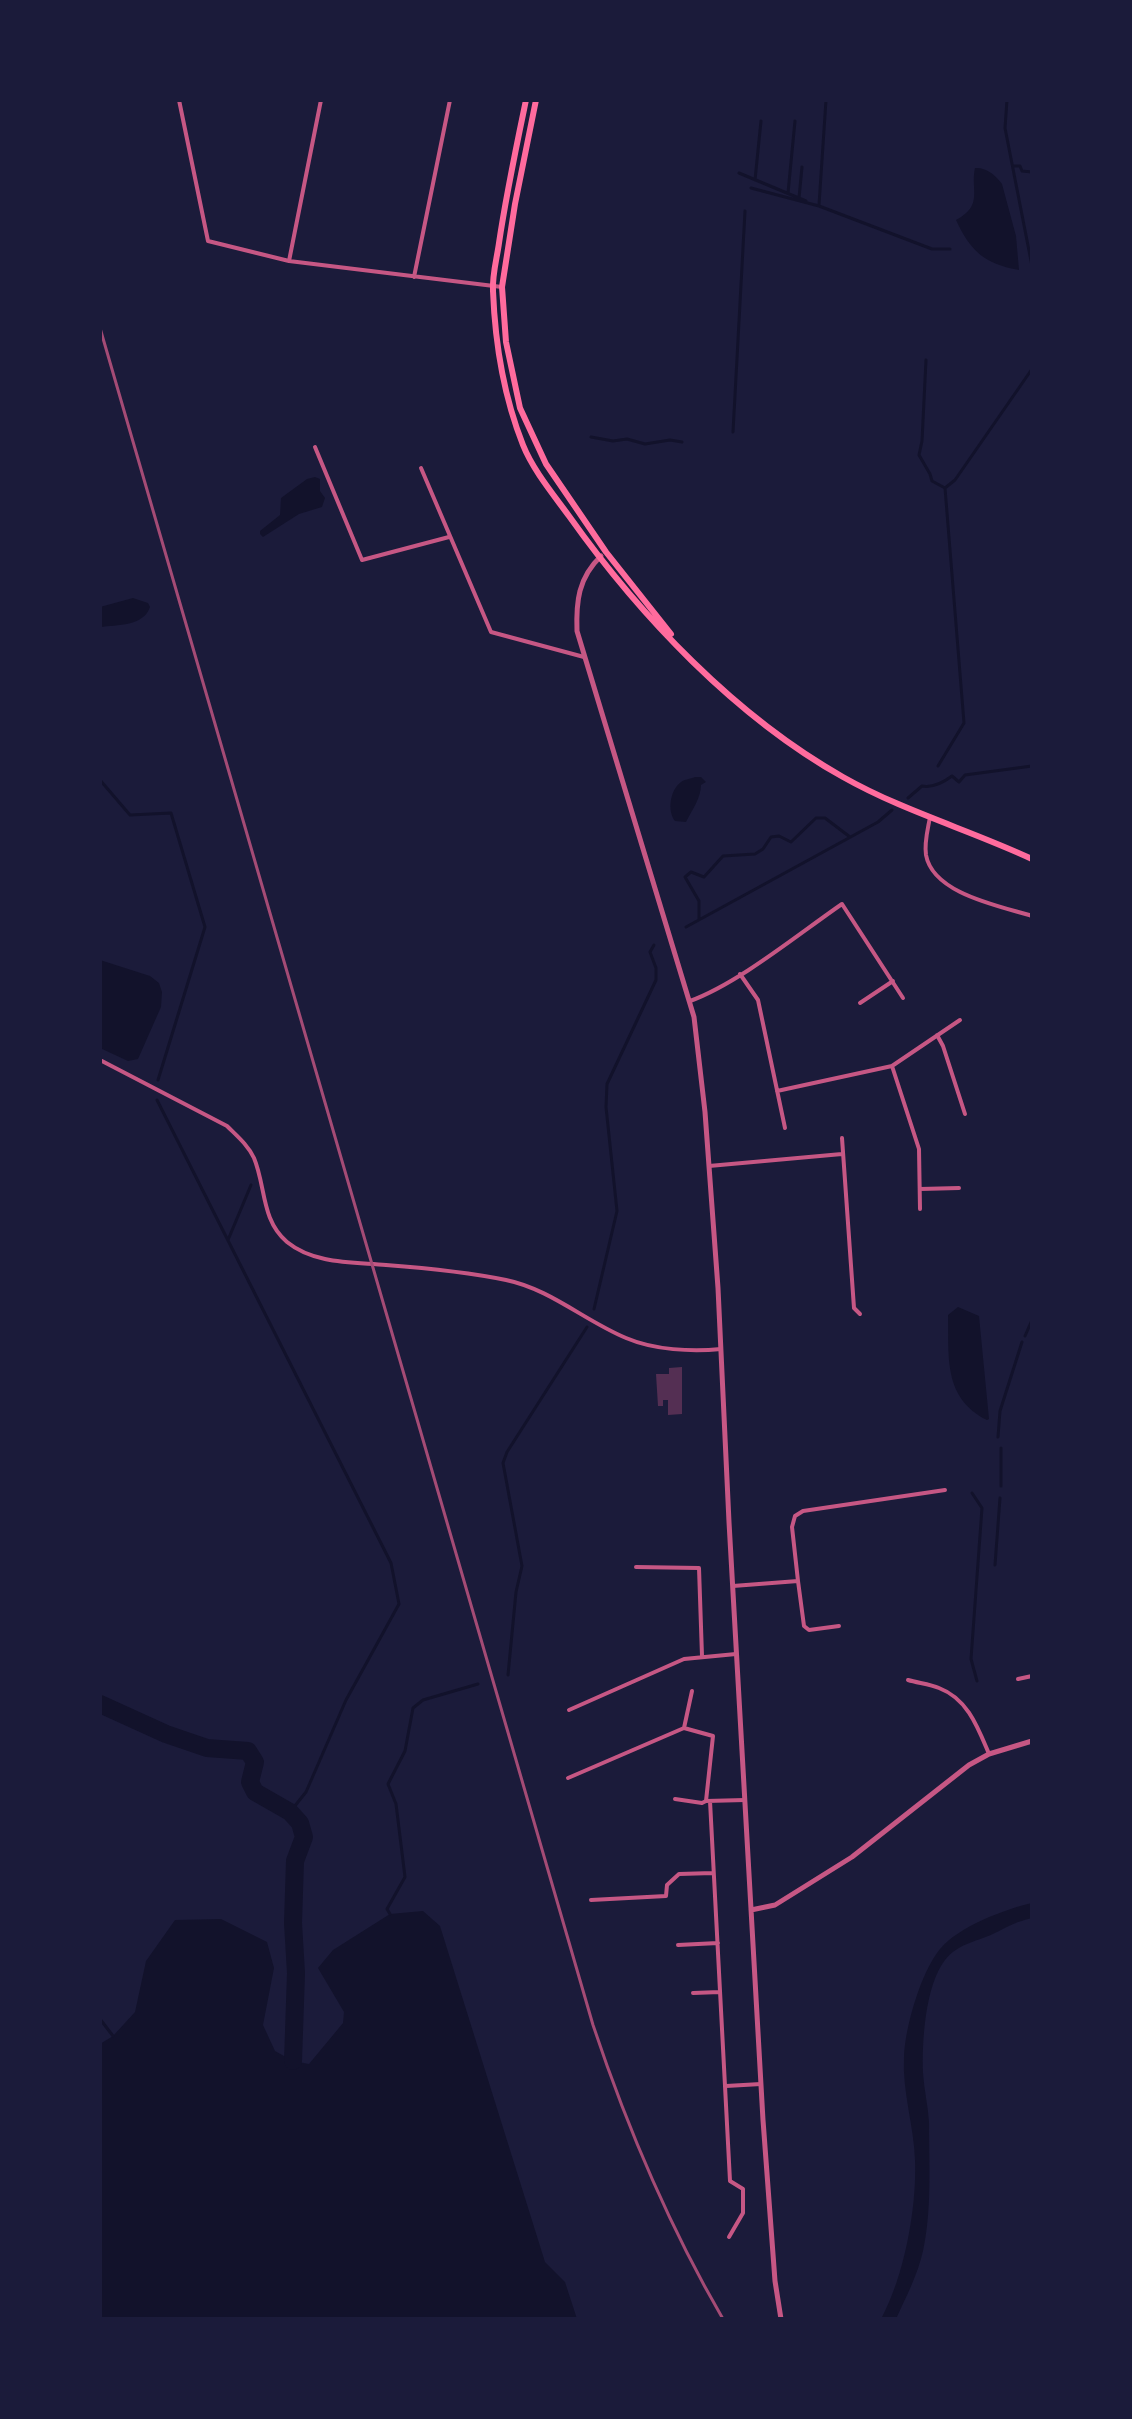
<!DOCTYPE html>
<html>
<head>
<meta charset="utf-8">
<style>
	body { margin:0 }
	#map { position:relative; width:1132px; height:2419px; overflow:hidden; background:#1b1b3a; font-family:"Fira Sans",sans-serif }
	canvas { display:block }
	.frame { position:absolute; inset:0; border:102px solid #1b1b3a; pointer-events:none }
</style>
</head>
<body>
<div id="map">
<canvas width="1132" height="2419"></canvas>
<div class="frame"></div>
</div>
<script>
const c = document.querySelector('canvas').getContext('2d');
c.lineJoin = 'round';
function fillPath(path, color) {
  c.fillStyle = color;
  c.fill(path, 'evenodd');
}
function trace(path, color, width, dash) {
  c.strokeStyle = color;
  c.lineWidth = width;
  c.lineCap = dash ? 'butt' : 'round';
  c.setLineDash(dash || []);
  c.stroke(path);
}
const water = new Path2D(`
	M 975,168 C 985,167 996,175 1002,184 L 1016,236 L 1019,270 C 985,264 970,251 956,220 C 984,205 970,190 975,168 Z
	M 315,477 L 320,479 L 320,491 L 325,498 L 322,507 L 299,514 L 263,537 L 260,534 L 260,531 L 280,515 L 281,498 L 307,479 Z
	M 133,598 L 148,603 L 150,607 C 144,626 117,625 100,627 L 100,607 Z
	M 695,777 L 701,777 L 706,782 L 701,785 C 701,798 692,810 686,822 L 675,821 C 667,811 670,790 681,782 C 685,779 690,779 695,777 Z
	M 100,960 L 150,976 L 159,983 L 162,992 L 161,1007 L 138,1059 L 128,1061 L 100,1048 Z
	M 958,1307 L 979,1316 L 989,1419 L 987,1420 C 943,1398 949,1357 948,1315 Z
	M 1032,1903 L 1032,1918 C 1012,1923 1010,1926 993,1934 C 975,1942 958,1944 945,1960 C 925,1986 922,2042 923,2073 C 924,2089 928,2106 929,2122 C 929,2163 932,2210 923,2251 C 918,2274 906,2297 896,2319 L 881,2319 C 904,2277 917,2208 915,2160 C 914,2126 902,2091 904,2057 C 905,2027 921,1972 940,1949 C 958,1927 1005,1909 1032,1903 Z
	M 423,1911 L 440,1926 L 545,2262 L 565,2282 L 577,2319 L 100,2319 L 100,2044 L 113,2036 L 135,2012 L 146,1961 L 175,1920 L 221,1919 L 267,1942 L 274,1968 L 263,2025 L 275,2051 L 293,2061 L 309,2064 L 343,2023 L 344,2012 L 318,1968 L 333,1950 L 390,1914 Z`);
const stream = new Path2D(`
	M 1007,100 L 1005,128 L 1032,266
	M 1013,166 L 1020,166 L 1022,171 L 1032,172
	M 739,173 L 806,201
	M 755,180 L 761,121
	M 751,188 L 819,206 L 932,249 L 950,249
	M 788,193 L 795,121
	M 799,198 L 802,167
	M 819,205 L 826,100
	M 926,360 L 922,441 L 919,455 L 930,474 L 932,481 L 945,488
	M 733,432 L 745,211
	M 591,437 L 613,441 L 627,439 L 645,444 L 670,440 L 682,442
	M 938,766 L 964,723 L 945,488 L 955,480 L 1032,369
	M 100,780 L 130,815 L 171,813 L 205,927 L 158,1080
	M 908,798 L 922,786 C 933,788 944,782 952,776 L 959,782 L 965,775 L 1032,766
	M 699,919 L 699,901 L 685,877 L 691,872 L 704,877 L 723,856 L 755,854 L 763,849 L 771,837 L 779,836 L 791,842 L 816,818 L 825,818 L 850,837
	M 686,927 L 878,822 L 892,810
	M 157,1100 L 391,1563 L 399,1604 L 346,1700 L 306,1792 L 290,1812
	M 228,1240 L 251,1185
	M 594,1309 L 617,1211 L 606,1107 L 607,1084 L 656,980 L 656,968 L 650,952 L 654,945
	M 1025,1336 L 1032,1320
	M 998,1437 L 1000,1411 L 1022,1342
	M 1001,1448 L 1001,1486
	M 972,1493 L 982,1508 L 971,1659 L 977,1681
	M 995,1565 L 1000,1498
	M 508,1675 L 516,1592 L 522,1566 L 503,1463 L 507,1452 L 587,1327
	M 390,1914 L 387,1909 L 405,1877 L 396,1804 L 388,1784 L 405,1751 L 413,1708 L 423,1700 L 478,1684
	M 100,2019 L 113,2036`);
const river = new Path2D(`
	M 100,1704 L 166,1734 L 207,1748 L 248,1751 L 255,1762 L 250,1782 L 255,1792 L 290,1812 L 300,1823 L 304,1837 L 295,1861 L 293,1923 L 296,1973 L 293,2061`);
const building = new Path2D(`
	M 682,1367 L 682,1414 L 668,1415 L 668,1400 L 663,1400 L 663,1406 L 658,1406 L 656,1374 L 669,1374 L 669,1368 Z`);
const minor = new Path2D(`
	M 179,100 L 208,241 L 289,261 L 502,287
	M 289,261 L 321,100
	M 414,277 L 450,100
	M 315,447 L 362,560 L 449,537
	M 421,468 L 491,632 L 584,657
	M 930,817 C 928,829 924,842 926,855 C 933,894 1000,906 1032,916
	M 740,974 L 758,1000 L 785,1128
	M 690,1001 C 739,983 797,935 842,904 L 903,998
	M 860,1003 L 893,981
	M 937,1035 L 943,1046 L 965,1114
	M 100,1060 L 227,1126 C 237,1136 248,1145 254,1158 C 266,1187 261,1220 287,1242 C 314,1264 352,1262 386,1265 C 425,1268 467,1272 506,1280 C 550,1289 585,1321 626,1338 C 654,1350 692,1352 721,1349
	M 892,1066 L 919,1149 L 920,1209
	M 777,1091 L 892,1066 L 960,1020
	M 842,1138 L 854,1308 L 860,1314
	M 709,1166 L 842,1154
	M 920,1189 L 959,1188
	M 636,1567 L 699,1568 L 702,1656
	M 798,1581 L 792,1527 L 795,1516 L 803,1511 L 945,1490
	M 733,1586 L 798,1581 L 804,1626 L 809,1630 L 839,1626
	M 1018,1679 L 1032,1676
	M 908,1680 C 918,1683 930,1684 939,1688 C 968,1699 978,1728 989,1754
	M 569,1710 L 684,1659 L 736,1654
	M 684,1728 L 692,1691
	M 568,1778 L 684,1728 L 713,1736 L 706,1801 L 745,1800
	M 675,1799 L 702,1803 L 706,1801
	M 710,1801 L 730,2181 L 743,2189 L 743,2213 L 729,2237
	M 591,1900 L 666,1896 L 667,1885 L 679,1874 L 713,1873
	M 678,1945 L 718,1943
	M 693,1993 L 720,1992
	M 726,2086 L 761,2084`);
const tertiary = new Path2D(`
	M 601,556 C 578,578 576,602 577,631 L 694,1017 L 705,1112 L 718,1288 L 729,1522 L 763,2120 L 775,2281 L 781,2319
	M 751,1910 L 775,1905 L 852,1857 L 969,1765 L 989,1754 L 1032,1741`);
const secondary = new Path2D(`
	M 526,100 C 516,148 506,195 499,243 C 497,258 492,275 493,291 C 495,342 504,397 523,445 C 533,470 553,494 569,516 C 640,616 736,717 843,777 C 903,811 970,830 1032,859
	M 536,100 L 515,204 L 502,287 L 506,342 L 520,408 L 546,464 L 606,552 L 671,634`);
const rail = new Path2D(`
	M 100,328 L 593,2025 C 627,2127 669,2226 723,2319`);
fillPath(water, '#12122b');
trace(stream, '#12122b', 3);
trace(river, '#12122b', 18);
fillPath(building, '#542f53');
trace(minor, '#c65784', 4);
trace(tertiary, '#c65784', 5);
trace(secondary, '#ff6b9d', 6);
trace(rail, '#a44b75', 3);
</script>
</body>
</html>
